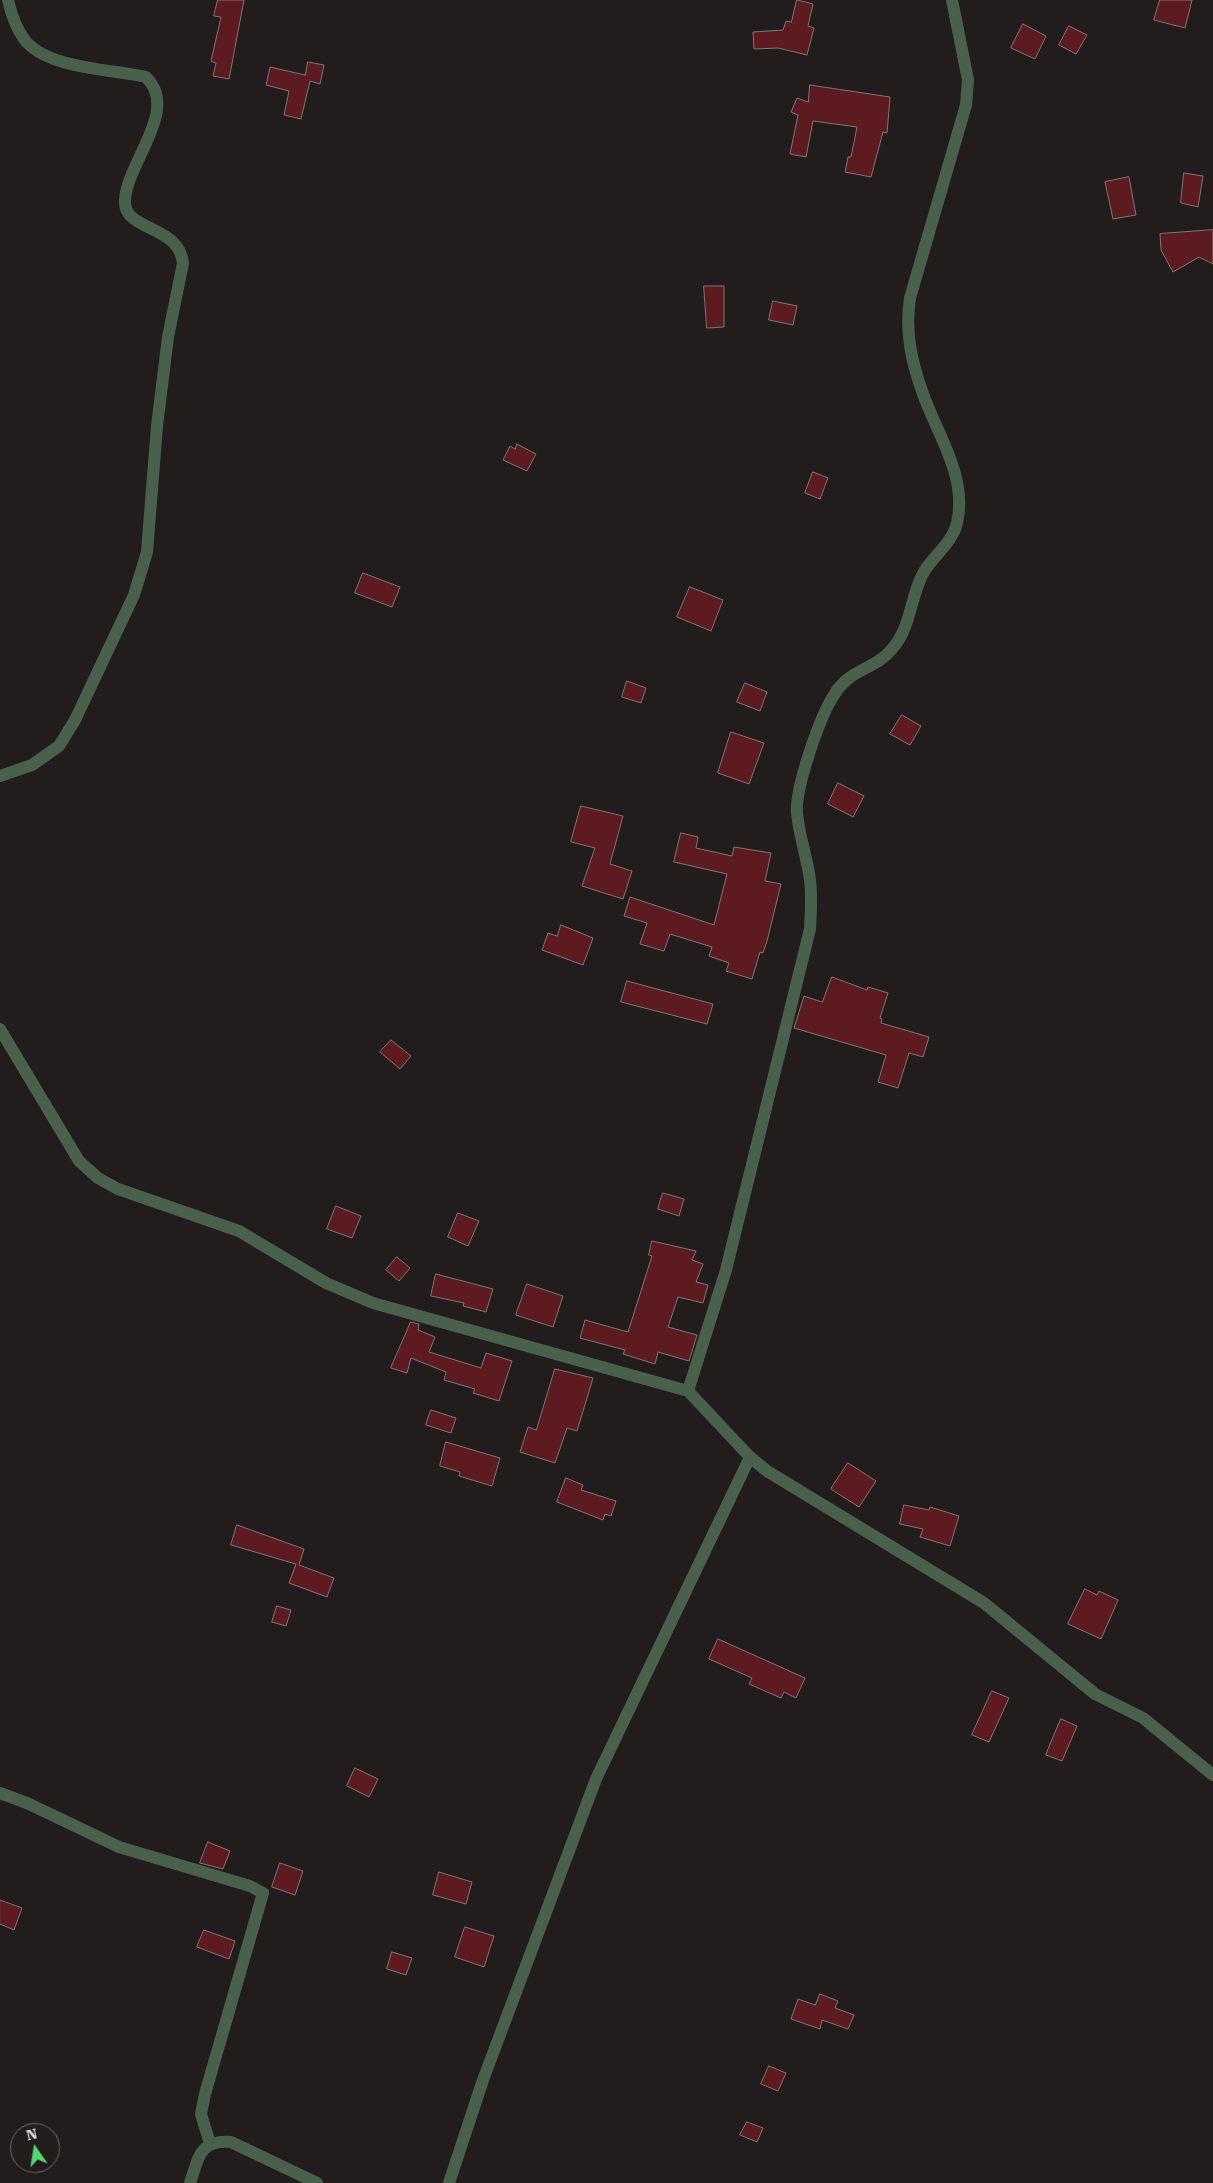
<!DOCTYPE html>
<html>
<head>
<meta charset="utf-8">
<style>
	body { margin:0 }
	#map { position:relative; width:1213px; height:2183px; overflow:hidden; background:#221c1c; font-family:"Roboto Serif",serif }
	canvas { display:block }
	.north { position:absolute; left:10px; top:2123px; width:50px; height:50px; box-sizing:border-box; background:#221c1c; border:1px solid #6d6868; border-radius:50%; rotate:347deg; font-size:14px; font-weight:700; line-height:20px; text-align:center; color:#dedada }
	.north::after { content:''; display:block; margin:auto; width:18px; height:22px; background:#53d673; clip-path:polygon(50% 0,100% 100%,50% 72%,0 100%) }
</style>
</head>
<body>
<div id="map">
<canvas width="1213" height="2183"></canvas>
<div class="north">N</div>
</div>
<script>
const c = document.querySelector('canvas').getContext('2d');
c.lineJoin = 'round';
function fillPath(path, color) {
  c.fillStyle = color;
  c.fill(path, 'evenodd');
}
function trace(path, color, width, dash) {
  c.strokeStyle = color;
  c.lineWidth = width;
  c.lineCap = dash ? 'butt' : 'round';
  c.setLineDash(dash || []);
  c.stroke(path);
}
const building = new Path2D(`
	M 218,0 L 244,0 L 229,79 L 213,76 L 216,63 L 211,61 L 221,17 L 214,16 Z
	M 797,0 L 813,4 L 808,26 L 814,28 L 807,55 L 778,48 L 754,49 L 753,32 L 783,30 L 786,21 L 791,22 Z
	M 1160,0 L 1192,0 L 1185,28 L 1154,20 Z
	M 1023,24 L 1046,36 L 1035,59 L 1011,48 Z
	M 1069,26 L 1087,35 L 1076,54 L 1059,45 Z
	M 308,62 L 324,65 L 320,84 L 310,81 L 301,119 L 284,115 L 289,91 L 266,85 L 270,67 L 305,75 Z
	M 810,85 L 890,97 L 887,133 L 883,132 L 871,177 L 845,172 L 848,157 L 851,157 L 857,127 L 813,121 L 806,157 L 790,154 L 798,115 L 791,112 L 797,98 L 808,102 Z
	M 1184,173 L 1203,176 L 1198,207 L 1181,203 Z
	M 1129,177 L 1136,215 L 1113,219 L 1105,182 Z
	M 1213,230 L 1213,264 L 1199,257 L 1173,272 L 1161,250 L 1160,234 Z
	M 704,286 L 724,286 L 724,327 L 707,328 Z
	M 773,301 L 797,306 L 793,325 L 769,320 Z
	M 517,444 L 536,454 L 527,471 L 503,460 L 510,446 L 515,449 Z
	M 813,472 L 828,478 L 820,499 L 805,493 Z
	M 363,573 L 400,587 L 392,607 L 355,593 Z
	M 690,587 L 723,600 L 711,631 L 677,617 Z
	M 627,681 L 646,688 L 641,703 L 622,697 Z
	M 745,683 L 767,692 L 760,711 L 737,702 Z
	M 902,715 L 921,726 L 910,745 L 890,734 Z
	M 731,732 L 764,743 L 749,784 L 718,773 Z
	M 838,783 L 864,796 L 853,817 L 828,804 Z
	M 581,806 L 623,816 L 610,864 L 632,871 L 623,899 L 582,886 L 595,848 L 571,842 Z
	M 681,833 L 698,837 L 696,848 L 732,856 L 734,847 L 771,853 L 765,881 L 781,884 L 767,941 L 763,953 L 760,952 L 752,979 L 726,971 L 729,963 L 709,956 L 712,947 L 670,934 L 664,951 L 640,944 L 647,923 L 624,916 L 630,897 L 714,925 L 727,874 L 674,862 Z
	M 561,925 L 593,938 L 583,965 L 542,950 L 548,933 L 557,936 Z
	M 832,977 L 867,990 L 868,987 L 888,993 L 880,1018 L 882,1019 L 881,1023 L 929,1037 L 923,1057 L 909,1053 L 898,1088 L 878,1082 L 886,1055 L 794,1028 L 804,996 L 822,1002 Z
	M 627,981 L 713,1004 L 707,1024 L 621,1002 Z
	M 391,1040 L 411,1056 L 400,1069 L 380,1052 Z
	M 663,1193 L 684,1199 L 679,1216 L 658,1209 Z
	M 336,1206 L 361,1216 L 352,1238 L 327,1229 Z
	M 458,1213 L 479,1221 L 468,1246 L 448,1237 Z
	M 652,1241 L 696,1251 L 692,1260 L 703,1264 L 696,1282 L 708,1285 L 703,1303 L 678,1297 L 668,1327 L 697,1335 L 689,1361 L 658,1352 L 655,1364 L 623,1354 L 625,1350 L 580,1338 L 585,1320 L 628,1332 L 652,1256 L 649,1255 Z
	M 397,1257 L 410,1268 L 399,1281 L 386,1270 Z
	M 436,1274 L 493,1289 L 486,1312 L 463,1306 L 464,1303 L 431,1296 Z
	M 527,1284 L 563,1296 L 553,1327 L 516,1315 Z
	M 411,1322 L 419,1324 L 418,1330 L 435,1337 L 429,1352 L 481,1368 L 486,1353 L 512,1361 L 499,1401 L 473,1393 L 475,1389 L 444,1380 L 446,1372 L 411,1358 L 407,1373 L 391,1368 Z
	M 555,1369 L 593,1378 L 577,1431 L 567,1428 L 555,1463 L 520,1452 L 528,1427 L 536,1430 Z
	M 431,1410 L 456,1418 L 451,1433 L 426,1425 Z
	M 446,1442 L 500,1458 L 492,1486 L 459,1476 L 460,1472 L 440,1466 Z
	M 848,1463 L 876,1481 L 859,1507 L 831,1489 Z
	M 566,1478 L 583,1485 L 581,1490 L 616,1501 L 611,1516 L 605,1514 L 603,1520 L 557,1502 Z
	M 904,1505 L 929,1510 L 930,1507 L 959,1516 L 950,1546 L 920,1537 L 923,1529 L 900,1524 Z
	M 237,1525 L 304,1549 L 299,1565 L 334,1578 L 327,1597 L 289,1583 L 296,1564 L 231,1545 Z
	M 1085,1589 L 1097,1595 L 1099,1591 L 1118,1600 L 1101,1639 L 1068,1624 Z
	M 277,1606 L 291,1610 L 286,1626 L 272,1622 Z
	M 718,1639 L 805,1678 L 796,1698 L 784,1692 L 781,1698 L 749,1684 L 752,1678 L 709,1659 Z
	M 992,1691 L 1009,1698 L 989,1742 L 972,1735 Z
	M 1061,1719 L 1077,1726 L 1062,1761 L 1046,1755 Z
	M 355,1768 L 378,1779 L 369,1797 L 347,1786 Z
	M 208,1842 L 230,1851 L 223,1869 L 200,1863 Z
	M 280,1863 L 303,1871 L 295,1895 L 272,1887 Z
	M 439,1872 L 472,1882 L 466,1904 L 433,1895 Z
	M 0,1900 L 22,1908 L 14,1930 L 0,1924 Z
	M 465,1927 L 494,1936 L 484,1967 L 455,1957 Z
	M 204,1930 L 235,1941 L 229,1959 L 197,1947 Z
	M 392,1952 L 412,1958 L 406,1975 L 387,1969 Z
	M 820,1994 L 838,2001 L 835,2008 L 854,2015 L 848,2029 L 822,2020 L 820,2029 L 791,2019 L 798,1999 L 815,2005 Z
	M 769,2066 L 786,2073 L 778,2091 L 761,2084 Z
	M 747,2122 L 763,2128 L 757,2142 L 740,2135 Z`);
const street = new Path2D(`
	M 0,776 L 32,765 L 59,746 L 75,720 L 134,595 L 147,552 L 157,426 L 168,337 L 183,263 C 179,224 123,232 125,200 C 127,162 180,110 146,77 C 112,69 46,69 24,39 C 16,28 11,13 8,0
	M 0,1029 L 79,1161 L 98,1178 L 118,1189 L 239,1231 L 326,1283 L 373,1303 L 688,1391 L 726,1270 L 810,929 C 811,912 812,896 810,880 C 807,857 799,836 797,813 C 795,788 820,716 834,695 C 850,668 875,670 892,649 C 912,627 910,594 925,570 C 935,555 953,541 957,523 C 968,476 936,433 922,391 C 911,360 905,331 910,298 L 966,105 L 968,80 L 952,0
	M 688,1391 L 750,1457 L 767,1471 L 984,1603 L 1095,1694 L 1143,1718 L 1213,1775
	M 0,1793 L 27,1803 L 119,1847 L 250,1886 L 263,1893 L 205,2094 L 201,2114 L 210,2144
	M 190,2183 C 199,2157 199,2140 231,2142 L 317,2183
	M 449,2183 L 483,2080 L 596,1779 L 750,1457`);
fillPath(building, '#5e1a21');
trace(building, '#7e7776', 1);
trace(street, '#49614c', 12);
</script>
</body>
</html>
